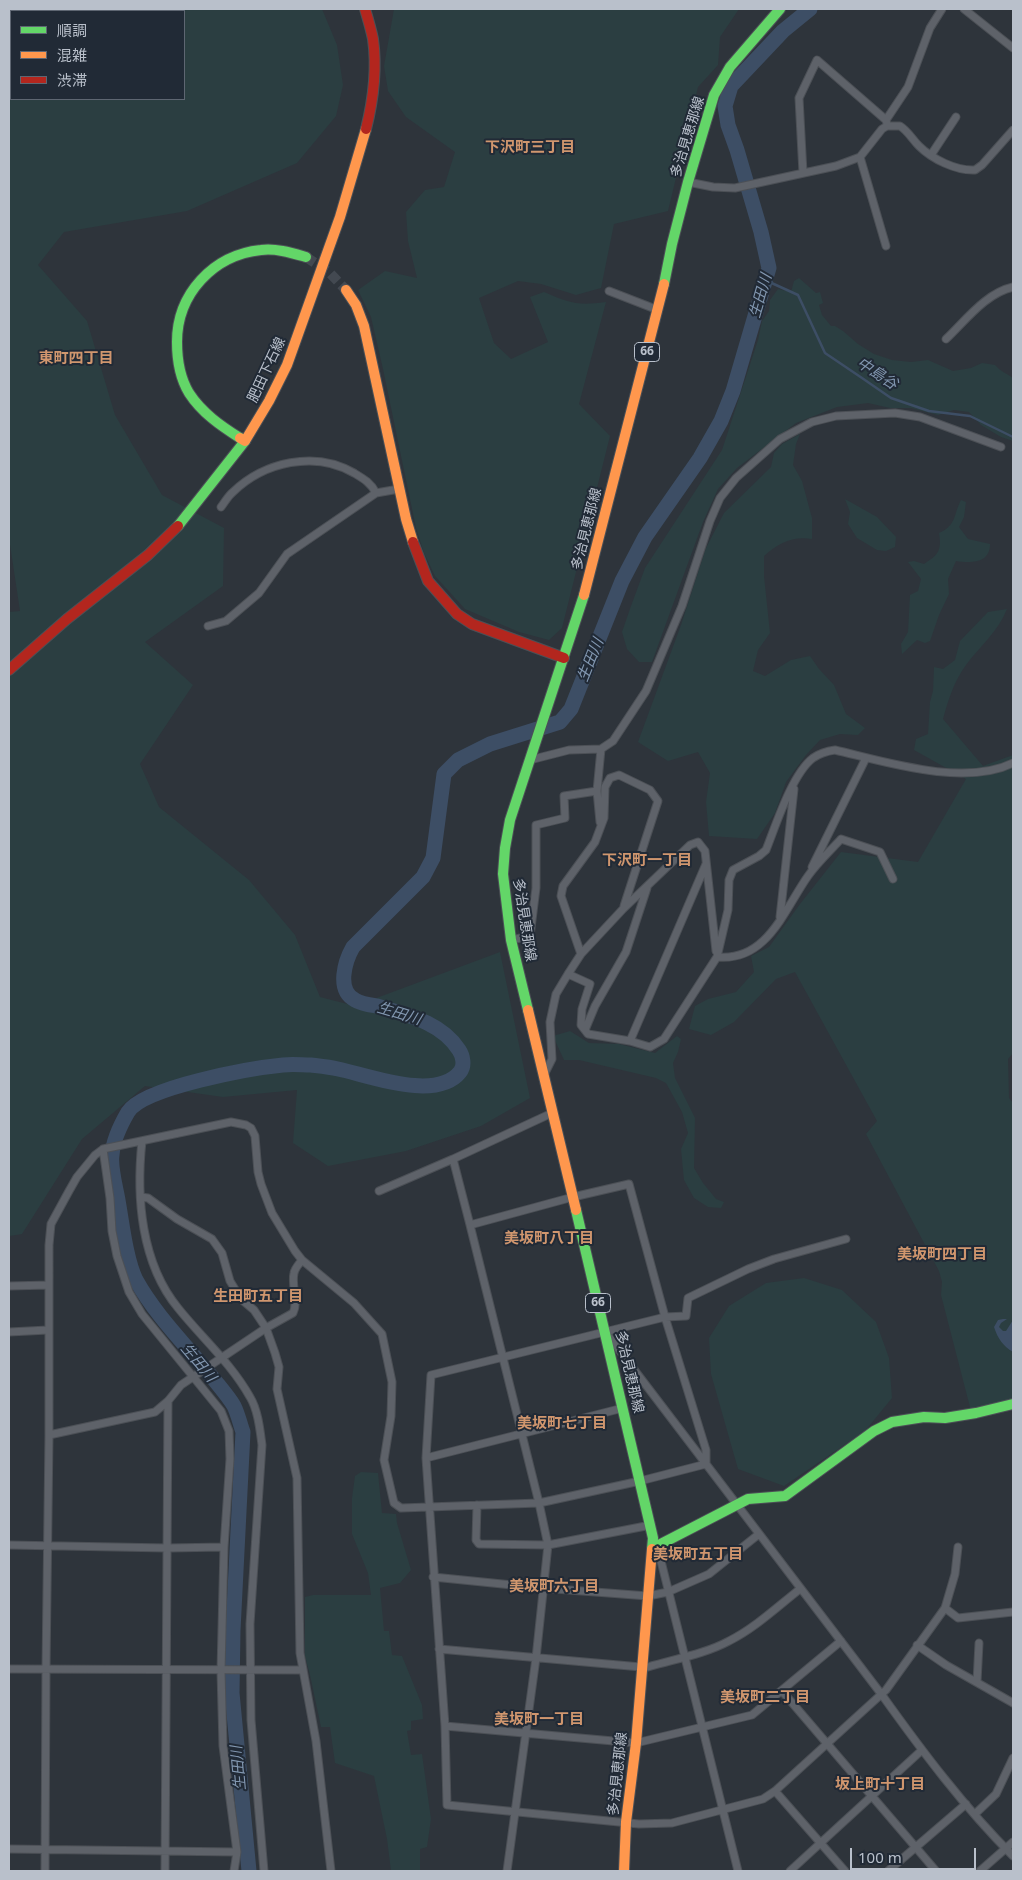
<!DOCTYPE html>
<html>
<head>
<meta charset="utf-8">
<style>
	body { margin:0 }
	#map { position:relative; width:1022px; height:1880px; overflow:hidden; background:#2e343b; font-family:"Noto Sans","Noto Sans JP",sans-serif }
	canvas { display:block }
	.frame { position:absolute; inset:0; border:10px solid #b9c0cb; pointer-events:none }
	.legend { position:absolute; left:10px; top:10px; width:175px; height:90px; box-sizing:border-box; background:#212a36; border:1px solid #5e6672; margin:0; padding:6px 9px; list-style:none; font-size:15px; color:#b9c0cb }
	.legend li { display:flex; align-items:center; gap:10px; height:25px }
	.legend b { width:25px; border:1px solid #5e6672 }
	.scale { position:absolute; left:850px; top:1848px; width:126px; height:22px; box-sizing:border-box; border:2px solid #b9c0cb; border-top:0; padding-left:6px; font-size:15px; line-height:18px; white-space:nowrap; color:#b9c0cb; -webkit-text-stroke:4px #212a36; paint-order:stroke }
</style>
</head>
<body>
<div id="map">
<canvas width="1022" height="1880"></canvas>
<div class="frame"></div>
<ul class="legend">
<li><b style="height:6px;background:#63d668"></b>順調</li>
<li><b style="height:6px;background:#ff974d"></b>混雑</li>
<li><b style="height:6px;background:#b3261e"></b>渋滞</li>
</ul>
<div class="scale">100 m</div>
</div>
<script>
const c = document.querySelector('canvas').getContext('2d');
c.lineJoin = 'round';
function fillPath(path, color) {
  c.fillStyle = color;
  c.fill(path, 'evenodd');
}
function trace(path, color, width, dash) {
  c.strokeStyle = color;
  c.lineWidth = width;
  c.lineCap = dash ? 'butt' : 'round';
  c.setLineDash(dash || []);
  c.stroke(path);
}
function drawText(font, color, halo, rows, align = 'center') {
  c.font = font + ' "Noto Sans","Noto Sans JP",sans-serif';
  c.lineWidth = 4;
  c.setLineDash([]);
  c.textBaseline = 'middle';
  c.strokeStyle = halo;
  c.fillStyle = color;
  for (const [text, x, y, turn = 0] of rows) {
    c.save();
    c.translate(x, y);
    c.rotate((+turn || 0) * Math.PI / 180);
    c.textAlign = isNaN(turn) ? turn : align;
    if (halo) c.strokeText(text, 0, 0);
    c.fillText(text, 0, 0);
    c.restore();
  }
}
const green = new Path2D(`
	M 9,9 L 322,9 L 337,45 L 343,85 L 336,116 L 297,163 L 187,211 L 64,232 L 38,265 L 87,321 L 115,415 L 162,495 L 224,528 L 223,586 L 145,642 L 193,685 L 140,764 L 159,807 L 249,880 L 295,935 L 320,997 L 355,1006 L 500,952 L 530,1098 L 481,1126 L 406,1151 L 328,1166 L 293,1143 L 297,1090 L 223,1097 L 145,1086 L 82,1139 L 22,1234 L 9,1236 L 9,612 L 20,611 L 9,538 ZM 11,11 L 184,11 L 184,99 L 11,99 Z
	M 394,9 L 739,9 L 720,37 L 718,65 L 698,87 L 668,211 L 614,224 L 601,288 L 576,295 L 541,284 L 518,281 L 479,298 L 494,343 L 511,359 L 548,342 L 530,297 L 544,292 C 570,303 577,306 606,302 L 579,404 L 610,436 L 562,628 L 549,640 L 519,632 L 465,609 L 435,576 L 424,553 L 416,528 L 383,369 L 371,317 L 358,290 L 385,271 L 417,278 L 408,241 L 406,212 L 425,190 L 444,187 L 455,152 L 406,117 L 388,91 L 384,66 Z
	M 799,278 L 816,293 L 820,292 L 823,303 L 819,305 L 822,315 L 831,326 L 835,326 L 843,331 L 858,344 L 874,354 L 892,360 L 911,362 L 928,360 L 953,371 L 971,368 L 982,363 L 995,365 C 1001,372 1006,373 1013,378 L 1013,441 L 1001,437 L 981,425 L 969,412 L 954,410 L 938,415 L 911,408 L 890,408 L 868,403 L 837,407 L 796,423 L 737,468 L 718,489 L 703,522 L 652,662 L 639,662 L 627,649 L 622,632 L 631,606 L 645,568 L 722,450 L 758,340 L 762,321 L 769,311 L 770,300 L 778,289 L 791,292 L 794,281 Z
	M 800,434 L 796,444 L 793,465 L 802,481 L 812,518 L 812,539 C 792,536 779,543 764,556 L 764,576 L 770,633 L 758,650 L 753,671 L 765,676 L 791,660 L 810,656 L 819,669 L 834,685 L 846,714 L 865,728 L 858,735 L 840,734 L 820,740 L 806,755 L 786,782 L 775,813 L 757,839 L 709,836 L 706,802 L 710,773 L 698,752 L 668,761 L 638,742 L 681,625 L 706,548 L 724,513 L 771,467 L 774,453 L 782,444 Z
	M 845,499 L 877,517 L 896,537 L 895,547 L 886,551 L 877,550 L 857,538 L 848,524 L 850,512 Z
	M 961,500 L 966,502 L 964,517 L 959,527 L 968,539 L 990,544 C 990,564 970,563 956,561 L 948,579 L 949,594 L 939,615 L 930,641 L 925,643 L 917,640 L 902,654 L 901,644 L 908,632 L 910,595 L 918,591 L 921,579 L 908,562 L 914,561 L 924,564 C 938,555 942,551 939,533 C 957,525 953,515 961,500 Z
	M 1007,609 C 998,632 980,646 966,665 C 954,681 948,701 943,719 L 983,766 L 1013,755 L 1013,1053 L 1008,1059 L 1009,1098 L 1013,1103 L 1013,1402 L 971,1411 L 941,1295 L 942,1282 L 939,1271 L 866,1134 L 877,1121 L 795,972 L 776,979 L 734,1022 L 711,1035 L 689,1029 L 695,1006 L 708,999 L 736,992 L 754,972 L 751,956 L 769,947 L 800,904 L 841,852 L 918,862 L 966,779 L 914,750 L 916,739 L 928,734 L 930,702 L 933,691 L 934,667 L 943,669 L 955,660 L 960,641 L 988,612 Z
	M 570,1031 L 589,1043 L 619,1044 L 655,1053 L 677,1036 L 681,1039 L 678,1052 L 673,1063 L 675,1078 L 695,1118 L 694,1168 L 703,1183 L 716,1199 L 724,1202 L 721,1208 L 708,1207 L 694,1198 L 684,1180 L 681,1149 L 688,1133 L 682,1112 L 666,1083 L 656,1078 L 579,1060 L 564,1060 L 553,1036 Z
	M 804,1278 L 842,1290 L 876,1322 L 889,1358 L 892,1398 L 865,1431 L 784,1486 L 738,1469 L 711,1374 L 709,1338 L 729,1306 L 766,1283 Z
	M 361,1472 L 378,1473 L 382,1513 L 396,1514 L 397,1523 L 411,1570 L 400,1583 L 380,1588 L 384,1631 L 389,1631 L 392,1655 L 402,1656 L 422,1705 L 423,1719 L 411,1721 L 411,1730 L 407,1731 L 411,1755 L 422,1754 L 431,1819 L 427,1847 L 420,1849 L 420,1871 L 391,1871 L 387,1839 L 374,1776 L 335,1763 L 330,1727 L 321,1727 L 310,1675 L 305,1656 L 305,1597 L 313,1595 L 371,1595 L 368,1573 L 352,1534 L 352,1498 L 355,1476 Z`);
const water = new Path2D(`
	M 1003,1319 L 1007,1319 L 1001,1323 L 999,1327 L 1003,1331 L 1006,1331 L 1013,1320 L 1013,1352 C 1003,1346 998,1339 994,1327 L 998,1320 Z`);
const stream = new Path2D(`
	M 765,280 L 798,295 L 825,353 L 862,378 L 891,398 L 929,411 L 970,416 L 1013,437`);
const river = new Path2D(`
	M 249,1871 L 232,1693 L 233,1630 L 243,1432 C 240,1424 238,1414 234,1406 C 228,1396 219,1386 212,1377 C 186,1345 156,1316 136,1280 C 126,1260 122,1222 118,1200 C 116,1188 110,1167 112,1155 C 113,1141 121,1124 128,1112 C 144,1087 252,1068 283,1065 C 292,1064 302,1065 311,1065 C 319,1066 329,1067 338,1069 C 368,1075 436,1102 460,1072 C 465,1066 463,1056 459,1050 C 441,1022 407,1015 377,1006 C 370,1005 361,1004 355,1000 C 336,990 345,961 353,947 L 423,877 L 433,858 L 444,774 L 458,760 L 490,744 L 560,722 L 571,709 L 622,581 L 645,537 L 700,458 L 721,421 L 733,391 L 769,268 L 761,232 L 737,150 L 728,125 L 725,106 L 731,86 L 783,31 L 810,9`);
const secondaryTunnel = new Path2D(`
	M 306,257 L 329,272 L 346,290`);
const street = new Path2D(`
	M 964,9 L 1013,48
	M 887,124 L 886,120 L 908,87 L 930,28 L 942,9
	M 931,155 L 956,117
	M 860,157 L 886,246
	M 803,173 L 799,98 L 817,60 L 886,120
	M 688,182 L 713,187 L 735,188 L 836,166 L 860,157 L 882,129 L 887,126 L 900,126 C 908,131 912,139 919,146 C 932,159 956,171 975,170 L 982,165 L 1013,130
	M 609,291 L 658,310
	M 946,339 C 966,320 986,293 1013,287
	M 221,507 C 225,502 228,496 233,492 C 264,462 315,450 354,473 C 364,479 371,483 376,493
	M 208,626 L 226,621 L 259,593 L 287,554 L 376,493 L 399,489
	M 530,760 L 569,750 L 601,749 L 613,741 L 646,691 L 682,606 L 710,521 L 720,498 L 736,478 L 780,439 L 812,422 L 836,416 L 895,413 L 920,417 L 1001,447
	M 600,822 L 597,791 L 601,749
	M 812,867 L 866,758
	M 780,917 L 794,789
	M 511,940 L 530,936 L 536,888 L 536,825 L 565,818 L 564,796 L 597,791
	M 581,954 L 561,896 L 563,886 L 595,842 L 604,818 L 605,787 L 610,778 L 619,775 L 650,790 L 658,801 L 624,906
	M 717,957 C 767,962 784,910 808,876 C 817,863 830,851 841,839 L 880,852 L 893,879
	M 568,974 L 590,984 L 582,1009 L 581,1025 L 588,1034 L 630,1041 L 650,1047 L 664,1039 L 717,957 L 728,910 L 729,880 L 733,870 L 759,856 L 766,850 C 776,825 792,774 813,758 C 820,753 828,751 835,750 C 886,762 964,787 1013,763
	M 585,1030 L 595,1006 L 626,952 L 647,888
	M 630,1041 L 706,864
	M 544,1075 L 552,1059 L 550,1022 L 556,994 L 568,974 L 581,954 L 623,909 L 690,845 L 698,842 L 705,851 L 716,951
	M 142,1141 C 136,1197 141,1263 178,1308 C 202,1338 231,1363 250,1397 C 258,1410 260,1430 262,1445 L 250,1624 L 251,1720 L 264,1871
	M 103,1149 L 110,1198 L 112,1231 L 117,1256 L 129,1292 L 142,1314 L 221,1411 L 229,1431 L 230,1459 L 224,1547 L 221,1671 L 223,1746 L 237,1852 L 234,1871
	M 453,1159 L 470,1225
	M 379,1191 L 453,1159 L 552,1113
	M 141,1197 L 148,1198 L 177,1219 L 212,1239 L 222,1253 L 230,1281 L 241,1299 L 254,1310 L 266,1328 L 275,1353 L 279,1367 L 277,1389 L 297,1478 L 300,1653 L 316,1741 L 331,1871
	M 846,1239 L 774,1259 L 748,1269 L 688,1298 L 686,1316 L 665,1317 L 431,1375 L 426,1458 L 445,1726 L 447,1805 L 639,1824 L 672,1823 L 763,1799 L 775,1791 L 886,1690 L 945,1608 L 955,1574 L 958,1547
	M 9,1286 L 49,1285
	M 9,1332 L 48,1330
	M 607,1334 L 882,1695 C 922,1751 964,1807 1013,1856
	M 49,1435 L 155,1412 L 168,1401 L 181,1385 L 266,1328 L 293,1313 C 299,1301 291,1286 294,1273 C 295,1268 299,1264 302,1260
	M 426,1458 L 623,1408
	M 477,1505 L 476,1540 L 479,1544 L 548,1545 L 651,1525
	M 9,1545 L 168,1548 L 224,1547
	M 653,1548 L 660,1557 L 738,1871
	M 433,1577 L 542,1588 L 648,1596 L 668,1592 L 709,1574 L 759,1534
	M 945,1608 L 958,1618 L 1013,1612
	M 917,1645 L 946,1665 L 1013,1703
	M 439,1649 L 641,1667 L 648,1667 C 675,1659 705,1654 729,1641 C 755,1628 777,1607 800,1589
	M 9,1669 L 303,1670
	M 977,1682 L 979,1643
	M 782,1691 L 936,1871
	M 445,1726 L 636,1743 L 752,1715 L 841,1641
	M 775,1791 L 845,1871
	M 975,1814 L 996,1794 L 1013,1758
	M 9,1849 L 237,1852
	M 45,1871 L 46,1669 L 49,1435 L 49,1245 L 51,1224 L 69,1191 L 77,1177 L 95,1155 L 103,1149 L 231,1122 L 246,1125 L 251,1128 L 255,1136 L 258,1172 L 261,1184 L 272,1213 L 295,1251 L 302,1260 L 354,1303 L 382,1334 L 392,1382 L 391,1416 L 384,1460 L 394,1503 L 401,1508 L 539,1503 L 640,1481 L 706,1464 L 706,1450 L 665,1317 L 629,1184 L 573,1197 L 470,1225 L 539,1503 L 548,1545 L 536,1658 L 507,1871
	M 165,1871 L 168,1401
	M 790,1871 L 922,1750
	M 888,1871 L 966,1804
	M 980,1871 L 1013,1842`);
const fast = new Path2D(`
	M 664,284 L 672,244 L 688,182 L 714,95 L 730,67 L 780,9
	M 240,438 C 221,426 202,413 189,393 C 180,378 177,359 177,342 C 177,294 213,255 261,250 C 276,248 292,253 306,257
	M 178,526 L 245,441
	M 528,1010 L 511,940 L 503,874 L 505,848 L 510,820 L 584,595
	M 576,1210 L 653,1538 L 652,1549
	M 653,1548 L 748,1499 L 785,1496 L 874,1431 L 892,1422 L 924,1417 L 945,1418 L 976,1413 L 1013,1404`);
const slow = new Path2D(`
	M 346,290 L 356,305 L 364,326 L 406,519 L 413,542
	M 240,438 L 245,441 L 269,401 L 287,365 L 340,217 L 366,129
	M 584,595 L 664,284
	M 528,1010 L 576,1210
	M 624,1871 L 626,1822 L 636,1743 L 652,1549`);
const jam = new Path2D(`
	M 365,9 C 368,19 371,29 373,39 C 377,68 373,101 366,129
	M 413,542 L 428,581 L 457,614 L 472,624 L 564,658
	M 9,670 L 67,619 L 148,555 L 178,526`);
const shields = [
	[647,352,25],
	[598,1303,25]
];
const shieldNames = [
	["66",647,352],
	["66",598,1303]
];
const streetNames = [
	["多治見恵那線",688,137,-73],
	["肥田下石線",267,370,-65],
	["多治見恵那線",587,529,-76],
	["多治見恵那線",524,920,81],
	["多治見恵那線",629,1372,77],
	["多治見恵那線",618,1774,-84]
];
const neighbourhoodNames = [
	["下沢町三丁目",530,148],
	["東町四丁目",76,359],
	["下沢町一丁目",647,861],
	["美坂町八丁目",549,1239],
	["美坂町四丁目",942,1255],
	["生田町五丁目",258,1297],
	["美坂町七丁目",562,1424],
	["美坂町五丁目",698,1555],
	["美坂町六丁目",554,1587],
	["美坂町二丁目",765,1698],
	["美坂町一丁目",539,1720],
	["坂上町十丁目",880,1785]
];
const waterNames = [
	["生田川",761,296,-74],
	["中島谷",877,374,33],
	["生田川",591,660,-68],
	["生田川",399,1014,17],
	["生田川",198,1363,50],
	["生田川",239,1768,-95]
];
fillPath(green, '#2b3e41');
fillPath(water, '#3d4e65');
trace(stream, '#3d4e65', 2.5);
trace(river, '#3d4e65', 15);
trace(secondaryTunnel, '#434951', 10, [10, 5]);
trace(street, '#4c5056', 9);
trace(fast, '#4c5056', 12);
trace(slow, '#4c5056', 12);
trace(jam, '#4c5056', 12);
trace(street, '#5e6269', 7);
trace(fast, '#63d668', 10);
trace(slow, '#ff974d', 10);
trace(jam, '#b3261e', 10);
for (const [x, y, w] of shields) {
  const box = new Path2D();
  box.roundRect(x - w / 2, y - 9.5, w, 19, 4);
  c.fillStyle = '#212a36';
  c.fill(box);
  trace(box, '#b9c0cb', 1);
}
drawText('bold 12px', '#b9c0cb', null, shieldNames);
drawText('14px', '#b9c0cb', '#212a36', streetNames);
drawText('bold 15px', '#d0966e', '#212a36', neighbourhoodNames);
drawText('italic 15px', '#8297b0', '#212a36', waterNames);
</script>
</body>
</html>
